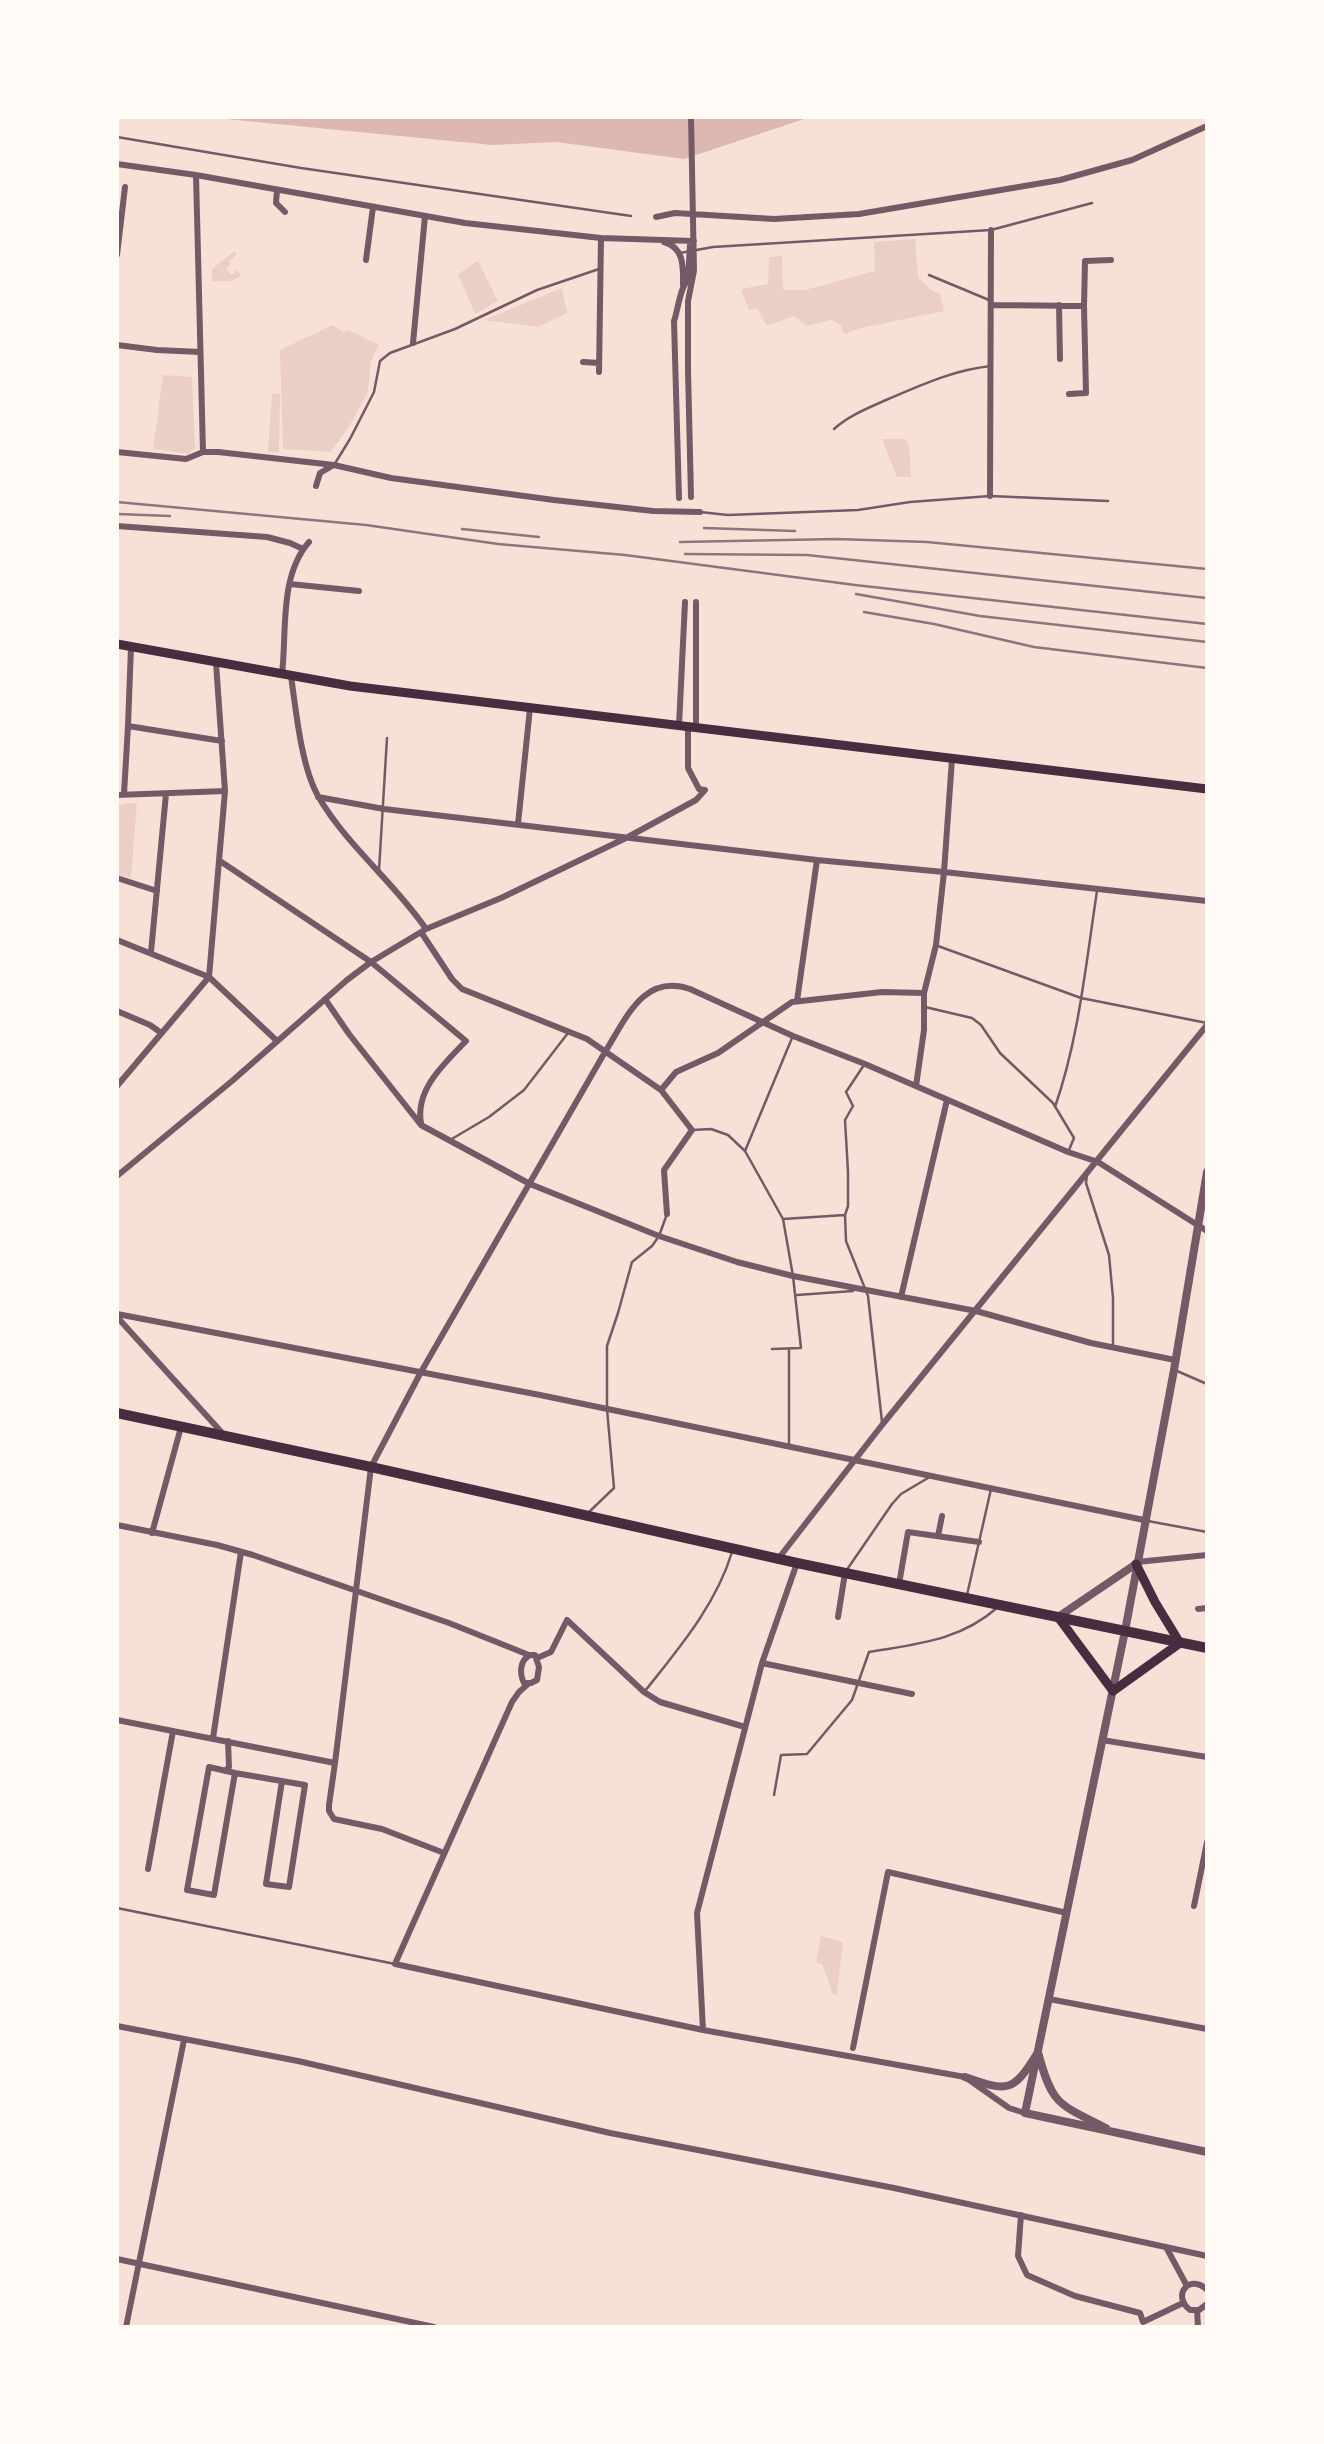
<!DOCTYPE html>
<html>
<head>
<meta charset="utf-8">
<style>
	body { margin:0 }
	#map { position:relative; width:1324px; height:2444px; overflow:hidden; background:#f7e1d7; font-family:"Space Grotesk",sans-serif }
	canvas { display:block }
	.frame { position:absolute; inset:0; border:119px solid #fffaf5; pointer-events:none }
</style>
</head>
<body>
<div id="map">
<canvas width="1324" height="2444"></canvas>
<div class="frame"></div>
</div>
<script>
const c = document.querySelector('canvas').getContext('2d');
c.lineJoin = 'round';
function fillPath(path, color) {
  c.fillStyle = color;
  c.fill(path, 'evenodd');
}
function trace(path, color, width, dash) {
  c.strokeStyle = color;
  c.lineWidth = width;
  c.lineCap = dash ? 'butt' : 'round';
  c.setLineDash(dash || []);
  c.stroke(path);
}
const green = new Path2D(`
	M 915,239 L 918,277 L 931,290 L 940,294 L 944,311 L 861,328 L 844,334 L 841,325 L 832,320 L 806,326 L 794,316 L 767,326 L 757,308 L 749,310 L 741,289 L 768,284 L 769,257 L 782,256 L 783,290 L 805,290 L 875,271 L 874,242 Z
	M 235,251 L 237,254 L 229,261 L 231,264 L 226,269 L 231,275 L 237,270 L 241,276 L 231,281 L 212,281 L 212,269 Z
	M 478,261 L 498,301 L 475,314 L 458,274 Z
	M 562,288 L 567,313 L 538,327 L 484,320 Z
	M 333,325 L 343,332 L 349,330 L 379,345 L 371,361 L 368,392 L 350,425 L 331,452 L 283,449 L 280,350 Z
	M 163,375 L 192,377 L 195,448 L 188,454 L 153,449 Z
	M 272,393 L 280,394 L 279,452 L 268,452 Z
	M 882,439 L 904,439 L 909,444 L 911,477 L 897,477 Z
	M 130,803 L 137,803 L 131,878 L 117,874 L 117,806 Z
	M 821,1936 L 843,1942 L 837,1994 L 833,1995 L 822,1964 L 816,1963 Z`);
const water = new Path2D(`
	M 205,117 L 810,117 L 684,159 L 556,142 L 492,145 Z`);
const service = new Path2D(`
	M 117,137 L 301,168 L 631,216
	M 680,253 L 713,247 L 991,230 L 1092,203
	M 929,275 L 989,300
	M 834,429 C 848,416 868,408 886,400 C 921,385 953,370 991,366
	M 334,465 L 350,439 L 374,392 L 380,361 L 390,353 L 455,329 L 537,290 L 599,269
	M 700,512 L 728,515 L 858,510 L 910,502 L 990,496 L 1108,501
	M 379,870 L 387,738
	M 938,946 L 1081,998 L 1207,1023
	M 925,1007 L 972,1018 L 981,1025 L 1000,1053 L 1053,1103 L 1074,1138 L 1069,1150
	M 864,1065 L 846,1092 L 853,1106 L 845,1120 L 848,1172 L 848,1206 L 845,1215 L 846,1241 L 868,1296 L 882,1422
	M 1055,1107 C 1079,1038 1086,963 1097,891
	M 692,1130 L 711,1129 L 728,1135 L 745,1151 L 783,1219 L 793,1276 L 801,1348 L 772,1349
	M 450,1140 L 489,1117 L 524,1090 L 568,1033
	M 745,1151 L 792,1038
	M 1087,1175 L 1086,1183 L 1109,1255 L 1113,1298 L 1113,1347
	M 783,1219 L 845,1215
	M 797,1295 L 853,1291
	M 789,1349 L 789,1447
	M 1177,1371 L 1207,1384
	M 589,1512 L 614,1488 L 607,1409 L 607,1346 L 618,1313 L 632,1262 L 652,1246 L 659,1236 L 667,1214
	M 1148,1521 L 1207,1532
	M 846,1571 L 892,1504 L 901,1494 L 928,1478
	M 967,1595 L 991,1489
	M 645,1691 C 679,1648 716,1605 732,1552
	M 774,1795 L 781,1755 L 807,1754 L 852,1700 L 869,1652 C 916,1644 960,1641 998,1607
	M 117,1908 L 395,1964`);
const minor = new Path2D(`
	M 117,164 L 196,175 L 465,223 L 601,238 L 694,241
	M 196,175 L 203,452
	M 277,190 L 276,203 L 285,212
	M 656,217 L 675,213 L 774,219 L 859,214 L 1060,180 L 1132,160 L 1207,126
	M 664,242 C 685,248 683,268 683,285
	M 117,255 L 125,187
	M 366,260 L 373,207
	M 991,305 L 1084,306 L 1085,261 L 1111,260
	M 1059,305 L 1060,359
	M 413,343 L 425,216
	M 117,345 L 157,350 L 200,352
	M 583,362 L 599,363
	M 599,372 L 601,238
	M 1069,394 L 1086,393 L 1084,306
	M 117,452 L 186,459 L 203,452 L 218,452 L 334,465 L 391,478 L 554,500 L 653,511 L 700,512
	M 316,486 L 320,473 L 332,466
	M 990,496 L 991,230
	M 691,497 L 688,370 L 688,301 L 694,271 L 691,117
	M 679,498 L 674,321 C 678,310 680,287 688,280 L 690,245
	M 117,526 L 267,537 L 290,543 L 303,549
	M 290,584 L 359,591
	M 131,647 L 128,726 L 222,741
	M 282,674 C 287,632 279,576 309,542
	M 291,676 C 296,710 301,766 318,796 C 347,846 394,882 426,929
	M 679,726 L 685,602
	M 696,728 L 696,602
	M 124,794 L 128,726
	M 117,795 L 225,791
	M 318,797 L 384,809 L 817,860 L 944,872 L 952,759
	M 518,824 L 530,708
	M 220,861 L 371,962 L 466,1041 C 445,1063 415,1089 421,1123
	M 117,878 L 157,891
	M 421,932 L 452,979 L 462,989 L 587,1039 L 661,1090 L 692,1130 L 664,1170 L 667,1214
	M 117,940 L 209,977 L 276,1040
	M 151,952 L 166,794
	M 325,999 L 349,1034 L 421,1125 L 530,1184 L 659,1236 L 737,1262 L 793,1276 L 976,1311 L 1091,1343 L 1175,1360
	M 797,1001 L 817,860
	M 117,1011 L 150,1025 L 160,1032
	M 117,1086 L 209,977 L 225,791 L 216,663
	M 916,1086 L 924,1030 L 924,993
	M 661,1090 L 676,1072 L 718,1053 L 792,1002 L 882,992 L 924,993 L 936,945 L 944,872 L 1207,901
	M 117,1176 L 232,1081 L 347,980 L 371,962 L 426,929 L 501,898 L 628,837 L 696,800 L 705,790 L 699,789 L 688,768 L 688,727
	M 901,1297 L 947,1100
	M 117,1314 L 540,1395 L 1144,1520
	M 117,1317 L 225,1436
	M 117,1525 L 217,1545 L 253,1555 L 449,1623 L 529,1655
	M 152,1533 L 181,1427
	M 938,1536 L 942,1516
	M 778,1559 L 882,1425 L 1207,1025
	M 1137,1562 L 1207,1555
	M 899,1584 L 908,1532 L 979,1542
	M 1198,1609 L 1207,1608
	M 838,1617 L 845,1573
	M 530,1655 L 535,1655 L 539,1667 L 537,1680 L 531,1683 L 524,1683 C 519,1673 520,1660 530,1655 Z
	M 537,1658 L 551,1652 L 567,1620 L 644,1692 L 660,1702 L 745,1727
	M 762,1663 L 912,1694
	M 528,1684 L 519,1692 L 512,1702 L 395,1964 L 703,2030 L 965,2077 L 1009,2108 L 1025,2113
	M 117,1720 L 335,1763 L 371,1467 L 421,1372 L 605,1052 C 626,1019 643,973 690,989 L 793,1036 L 865,1064 L 1068,1152 L 1098,1162 L 1207,1231
	M 213,1738 L 241,1552
	M 1102,1740 L 1207,1757
	M 335,1763 L 329,1805 L 329,1811 L 334,1819 L 382,1829 L 444,1853
	M 209,1767 L 235,1773 L 214,1895 L 187,1890 Z
	M 225,1771 L 229,1767 L 228,1741
	M 235,1773 L 305,1785 L 289,1887 L 266,1884 L 282,1781
	M 148,1869 L 173,1731
	M 1194,1906 L 1207,1842
	M 1049,1999 L 1207,2029
	M 117,2026 L 298,2061 L 610,2133 L 894,2188 L 1207,2256
	M 703,2030 L 697,1913 L 762,1663 L 797,1563
	M 853,2048 L 888,1872 L 1067,1913
	M 1021,2215 L 1018,2256 L 1027,2275 L 1075,2296 L 1140,2313 L 1143,2322 L 1183,2303
	M 1166,2247 L 1187,2286
	M 117,2259 L 434,2327
	M 1207,2290 C 1190,2273 1171,2295 1190,2310 L 1199,2310 L 1207,2304
	M 1197,2310 L 1198,2327
	M 126,2327 L 184,2040`);
const tertiary = new Path2D(`
	M 1207,1172 L 1174,1370 L 1125,1631 L 1025,2113 L 1207,2152
	M 1058,1617 L 1136,1564
	M 965,2077 C 1008,2092 1013,2093 1038,2052 C 1052,2106 1059,2104 1106,2128`);
const secondary = new Path2D(`
	M 117,644 L 350,686 L 1207,789
	M 1058,1617 L 1113,1691 L 1180,1643 L 1155,1602 L 1136,1564`);
const primary = new Path2D(`
	M 117,1413 L 371,1467 L 797,1563 L 1207,1648`);
const rail = new Path2D(`
	M 117,502 L 366,525 L 498,544 L 625,555 L 855,585 L 1207,624
	M 117,514 L 170,516
	M 704,528 L 795,531
	M 462,529 L 539,537
	M 680,542 L 837,539 L 927,542 L 1207,569
	M 685,554 L 807,555 L 1207,598
	M 856,594 L 980,616 L 1207,642
	M 864,612 L 934,624 L 1034,647 L 1207,668`);
fillPath(green, '#ebcfc5');
fillPath(water, '#dcb8b0');
trace(service, '#755966', 2.5);
trace(minor, '#755966', 6);
trace(tertiary, '#755966', 8);
trace(secondary, '#4a2c40', 9);
trace(primary, '#4a2c40', 10);
trace(rail, '#8f747c', 2.5);
</script>
</body>
</html>
